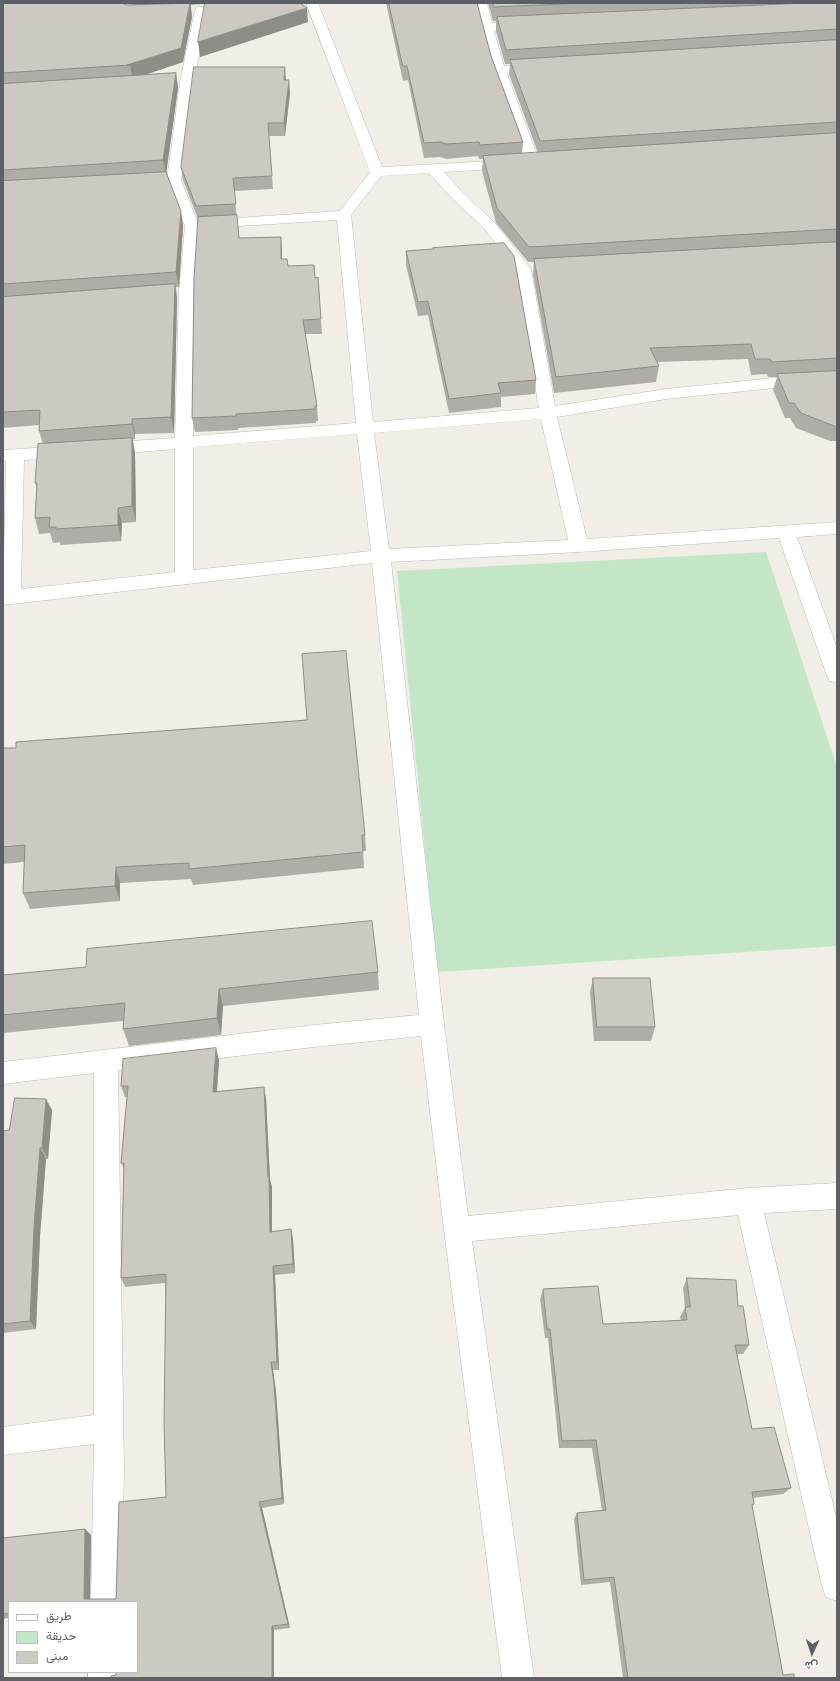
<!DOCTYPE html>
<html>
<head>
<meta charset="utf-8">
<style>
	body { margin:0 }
	#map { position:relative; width:840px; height:1681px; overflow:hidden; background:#f0eee6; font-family:"Fira Sans",Vazirmatn,sans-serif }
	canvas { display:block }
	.frame { position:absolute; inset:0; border:4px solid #5d6066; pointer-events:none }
	.legend { position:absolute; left:8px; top:1601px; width:130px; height:72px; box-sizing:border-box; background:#fff; border:1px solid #bebfc2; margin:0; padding:5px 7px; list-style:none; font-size:12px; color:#5d6066 }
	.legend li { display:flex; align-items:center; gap:8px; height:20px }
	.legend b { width:20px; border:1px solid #bebfc2 }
	.north { position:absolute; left:792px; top:1633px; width:40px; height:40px; -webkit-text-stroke:3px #fff; paint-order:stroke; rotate:183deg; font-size:11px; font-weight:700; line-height:16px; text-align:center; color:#5d6066 }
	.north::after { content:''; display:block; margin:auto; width:14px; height:18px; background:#5d6066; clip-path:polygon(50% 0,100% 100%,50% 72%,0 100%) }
</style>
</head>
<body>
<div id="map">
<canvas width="840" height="1681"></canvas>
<div class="frame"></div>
<ul class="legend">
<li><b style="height:5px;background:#fff"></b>طريق</li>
<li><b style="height:11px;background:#c3e7c6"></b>حديقة</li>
<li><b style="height:11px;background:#cbc9c2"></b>مبنى</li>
</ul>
<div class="north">ش</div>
</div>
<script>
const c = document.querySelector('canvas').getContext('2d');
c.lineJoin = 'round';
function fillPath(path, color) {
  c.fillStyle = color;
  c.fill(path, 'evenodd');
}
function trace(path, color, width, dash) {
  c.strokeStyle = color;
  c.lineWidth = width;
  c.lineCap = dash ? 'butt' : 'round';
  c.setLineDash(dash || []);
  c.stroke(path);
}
const green = new Path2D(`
	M 766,552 L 837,767 L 837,946 L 437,972 L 397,571 Z`);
const street = new Path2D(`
	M 306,3 L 318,3 L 382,167 L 513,160 L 518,161 L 520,164 L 518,167 L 513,168 L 444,172 L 463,193 L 494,222 L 531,269 L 555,406 L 666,389 L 774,378 L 837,374 L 837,384 L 774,388 L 666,399 L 557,417 L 587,539 L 837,522 L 837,534 L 797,537 L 837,648 L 837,683 L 830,681 L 827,676 L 779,538 L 579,552 L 391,562 L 444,1024 L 468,1216 L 748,1188 L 837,1183 L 837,1209 L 764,1213 L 837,1521 L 837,1601 L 826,1597 L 822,1586 L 738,1215 L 472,1241 L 534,1678 L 502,1678 L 444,1230 L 421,1036 L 314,1047 L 118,1070 L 124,1471 L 121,1602 L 91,1602 L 94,1444 L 3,1455 L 3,1427 L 94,1415 L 94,1073 L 3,1084 L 3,1062 L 314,1025 L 419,1015 L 372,563 L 3,605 L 6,461 L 3,462 L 3,450 L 68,446 L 74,448 L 77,452 L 74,456 L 68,458 L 24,460 L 21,589 L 175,572 L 175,449 L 104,455 L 98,453 L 95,449 L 98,445 L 104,443 L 175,438 L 179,292 L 185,226 L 167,180 L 180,82 L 195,10 L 197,7 L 205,7 L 207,10 L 194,82 L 181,180 L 199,226 L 195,292 L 193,436 L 356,423 L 337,220 L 207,228 L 202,227 L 200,224 L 202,221 L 207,220 L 340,211 L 370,172 ZM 429,173 L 453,199 L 484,228 L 515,269 L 539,408 L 373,422 L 351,215 L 381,176 ZM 541,419 L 568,540 L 389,549 L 374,433 ZM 357,434 L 371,551 L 193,570 L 193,447 Z
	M 475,3 L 487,3 L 492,23 L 527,22 L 531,23 L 533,26 L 531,29 L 527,30 L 494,31 L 504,66 L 538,64 L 543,65 L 545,68 L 543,71 L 538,72 L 507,74 L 540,163 L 538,166 L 533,167 L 528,166 L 526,163 L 492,70 Z
	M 88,1672 L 120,1672 L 120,1678 L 88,1678 Z`);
const wall = new Path2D(`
	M 3,3 L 121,4 L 127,5 L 132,5 L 130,3 L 300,3 L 308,22 L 200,57 L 205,4 L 191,5 L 192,17 L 183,62 L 143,75 L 176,73 L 178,88 L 166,172 L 183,226 L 179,287 L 176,287 L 177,299 L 174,433 L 135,434 L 135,439 L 133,439 L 135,453 L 136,522 L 122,523 L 121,541 L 60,545 L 60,542 L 53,543 L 50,533 L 39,534 L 35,518 L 37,489 L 35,483 L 43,444 L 39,431 L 39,425 L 3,428 Z
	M 386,3 L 477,3 L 491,56 L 523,142 L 522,154 L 538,153 L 509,74 L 510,64 L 505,64 L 496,31 L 496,21 L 493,21 L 488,3 L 837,3 L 837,441 L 830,441 L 796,428 L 790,418 L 785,418 L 773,390 L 777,377 L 768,377 L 767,374 L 751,375 L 748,359 L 657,362 L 659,366 L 656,382 L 554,393 L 533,274 L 534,262 L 528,262 L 496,223 L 482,171 L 483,159 L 479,159 L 478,156 L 446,159 L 441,157 L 424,158 L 408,80 L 403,81 Z
	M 286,80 L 290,93 L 285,136 L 269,136 L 273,189 L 234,191 L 239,238 L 282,251 L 282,259 L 288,266 L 315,278 L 318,277 L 322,334 L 305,334 L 317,406 L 318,421 L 316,421 L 316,423 L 238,428 L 238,430 L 195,432 L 192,418 L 198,219 L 183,180 L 181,167 Z
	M 406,251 L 536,380 L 535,394 L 501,397 L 501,407 L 449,413 L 428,315 L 418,316 L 406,265 Z
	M 3,748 L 365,835 L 366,851 L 363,851 L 364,868 L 193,885 L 191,879 L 120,883 L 120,901 L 30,909 L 23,893 L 24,862 L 3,864 Z
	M 378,972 L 379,990 L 223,1006 L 221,1035 L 129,1046 L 123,1029 L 123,1021 L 3,1033 L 3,975 Z
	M 593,978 L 655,1027 L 651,1041 L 594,1041 L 590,992 Z
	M 219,1060 L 217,1092 L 266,1098 L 270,1180 L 272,1187 L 272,1232 L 291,1229 L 293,1239 L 295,1273 L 275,1275 L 279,1370 L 273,1370 L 276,1392 L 284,1504 L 262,1508 L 290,1628 L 274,1630 L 274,1678 L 111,1678 L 116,1675 L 137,1602 L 9,1602 L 9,1618 L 3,1619 L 3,1538 L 85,1529 L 91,1535 L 90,1599 L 116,1599 L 166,1497 L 165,1283 L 125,1287 L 121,1278 L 124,1169 L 121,1163 L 127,1097 L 125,1097 L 121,1086 Z
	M 52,1110 L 48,1159 L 46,1159 L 40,1236 L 36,1329 L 3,1333 L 3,1131 L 9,1130 Z
	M 687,1278 L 738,1306 L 749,1345 L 743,1354 L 737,1354 L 752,1429 L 791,1488 L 783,1494 L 753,1498 L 754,1504 L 752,1506 L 783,1675 L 794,1678 L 623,1678 L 610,1582 L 581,1585 L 574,1519 L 577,1513 L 602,1510 L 592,1448 L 559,1448 L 548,1338 L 545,1338 L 540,1299 L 543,1289 L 603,1324 L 681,1321 L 680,1317 L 685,1308 L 683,1288 Z`);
const shadedWall = new Path2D(`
	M 190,3 L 192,17 L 183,62 L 133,79 L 130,65 L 127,65 Z
	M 307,8 L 308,22 L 200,57 L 198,42 Z
	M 285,67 L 286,80 L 284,80 Z
	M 176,73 L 178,88 L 166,175 L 163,160 Z
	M 289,80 L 290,93 L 285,136 L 284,123 Z
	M 181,211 L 183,226 L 179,287 L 176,272 Z
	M 281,237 L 282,251 L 282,273 L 281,259 Z
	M 175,284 L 177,299 L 174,433 L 171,417 Z
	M 132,419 L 135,434 L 135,439 L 132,424 Z
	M 132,438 L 135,453 L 136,522 L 132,506 Z
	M 118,508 L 122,523 L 121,541 L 118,525 Z
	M 116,867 L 120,883 L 120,901 L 115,886 Z
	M 219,989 L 223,1006 L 221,1035 L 217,1018 Z
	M 216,1048 L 219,1060 L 216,1103 L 213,1092 Z
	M 264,1087 L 266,1098 L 270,1180 L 272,1187 L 272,1242 L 270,1232 Z
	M 46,1099 L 52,1110 L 48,1159 L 42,1148 Z
	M 40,1148 L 46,1159 L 40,1236 L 36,1329 L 30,1321 L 34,1227 Z
	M 291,1229 L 293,1239 L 295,1273 L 293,1264 Z
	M 273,1266 L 275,1275 L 279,1370 L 277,1362 Z
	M 271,1362 L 273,1370 L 276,1392 L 284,1504 L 282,1498 Z
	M 259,1502 L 262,1508 L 290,1628 L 288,1624 Z
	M 85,1529 L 91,1535 L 90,1602 L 84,1599 Z
	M 272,1626 L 274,1630 L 274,1678 L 272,1678 Z`);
const building = new Path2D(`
	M 3,3 L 121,3 L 127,5 L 190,3 L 181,48 L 127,65 L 130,65 L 3,73 Z
	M 205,3 L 300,3 L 307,8 L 198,42 Z
	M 389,3 L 477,3 L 491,56 L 523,142 L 480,145 L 479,142 L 446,144 L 441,142 L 424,143 L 407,66 L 403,66 Z
	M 493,3 L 585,3 L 494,7 Z
	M 806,3 L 837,3 L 837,29 L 506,50 L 497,17 Z
	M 837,40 L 837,122 L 540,141 L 510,60 Z
	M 194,67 L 285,67 L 284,80 L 289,80 L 284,123 L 268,123 L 272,176 L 233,178 L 236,204 L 196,206 L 181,167 Z
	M 176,73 L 163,160 L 3,170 L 3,84 Z
	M 837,133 L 837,229 L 529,247 L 497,208 L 483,156 Z
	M 166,172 L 181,211 L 176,272 L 3,284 L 3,181 Z
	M 237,215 L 239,238 L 281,237 L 281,259 L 287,259 L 288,266 L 314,265 L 315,278 L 318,277 L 321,319 L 303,320 L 317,406 L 315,406 L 315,409 L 236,414 L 236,416 L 192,418 L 194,278 L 198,217 Z
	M 837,242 L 837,358 L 772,362 L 770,359 L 755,359 L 751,344 L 650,348 L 659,366 L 556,377 L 534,259 Z
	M 504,243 L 514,256 L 536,380 L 498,383 L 501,393 L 449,399 L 428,301 L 418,302 L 406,251 L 434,249 L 433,248 Z
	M 175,284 L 171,417 L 132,419 L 132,424 L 39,431 L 40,410 L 3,412 L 3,297 Z
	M 837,371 L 837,426 L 834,426 L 801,413 L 794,403 L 789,403 L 777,374 Z
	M 132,438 L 132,506 L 118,508 L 118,525 L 56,529 L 56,527 L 49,527 L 50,517 L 35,518 L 37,483 L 35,483 L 38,444 Z
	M 346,651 L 365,835 L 362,835 L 363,852 L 189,869 L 189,863 L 116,867 L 115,886 L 23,893 L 25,845 L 3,847 L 3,748 L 16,748 L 16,742 L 307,720 L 302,654 Z
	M 372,921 L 378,972 L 219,989 L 217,1018 L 123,1029 L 125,1003 L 3,1015 L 3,975 L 86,967 L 87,949 Z
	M 593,978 L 650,978 L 655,1027 L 597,1027 Z
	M 216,1048 L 213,1092 L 264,1087 L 268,1177 L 269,1177 L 270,1232 L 291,1229 L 293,1264 L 273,1266 L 277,1362 L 271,1362 L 274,1384 L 282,1498 L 259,1502 L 288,1624 L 272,1626 L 272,1678 L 111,1678 L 111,1676 L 116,1675 L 116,1672 L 137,1672 L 137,1602 L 9,1602 L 9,1613 L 3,1614 L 3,1538 L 85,1529 L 84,1599 L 116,1599 L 119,1502 L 166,1497 L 164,1424 L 166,1274 L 121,1278 L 124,1163 L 121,1163 L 128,1086 L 121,1086 L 123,1059 Z
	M 15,1098 L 46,1099 L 42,1148 L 40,1148 L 34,1227 L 30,1321 L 3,1324 L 3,1131 L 9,1130 Z
	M 687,1278 L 736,1280 L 738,1306 L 743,1306 L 749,1345 L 735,1345 L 752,1429 L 774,1427 L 791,1488 L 752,1492 L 754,1504 L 752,1505 L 783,1675 L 794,1674 L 794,1678 L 628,1678 L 614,1577 L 584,1580 L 577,1513 L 606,1510 L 596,1440 L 562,1441 L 550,1329 L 547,1329 L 543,1289 L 598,1286 L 603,1324 L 687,1320 L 685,1307 L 690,1307 Z`);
fillPath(green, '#c3e7c6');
trace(street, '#b8babf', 1);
fillPath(street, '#fff');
fillPath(wall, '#afada7');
fillPath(shadedWall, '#8e8d88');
fillPath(building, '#cbc9c2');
trace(building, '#8e8d88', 1);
</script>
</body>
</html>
